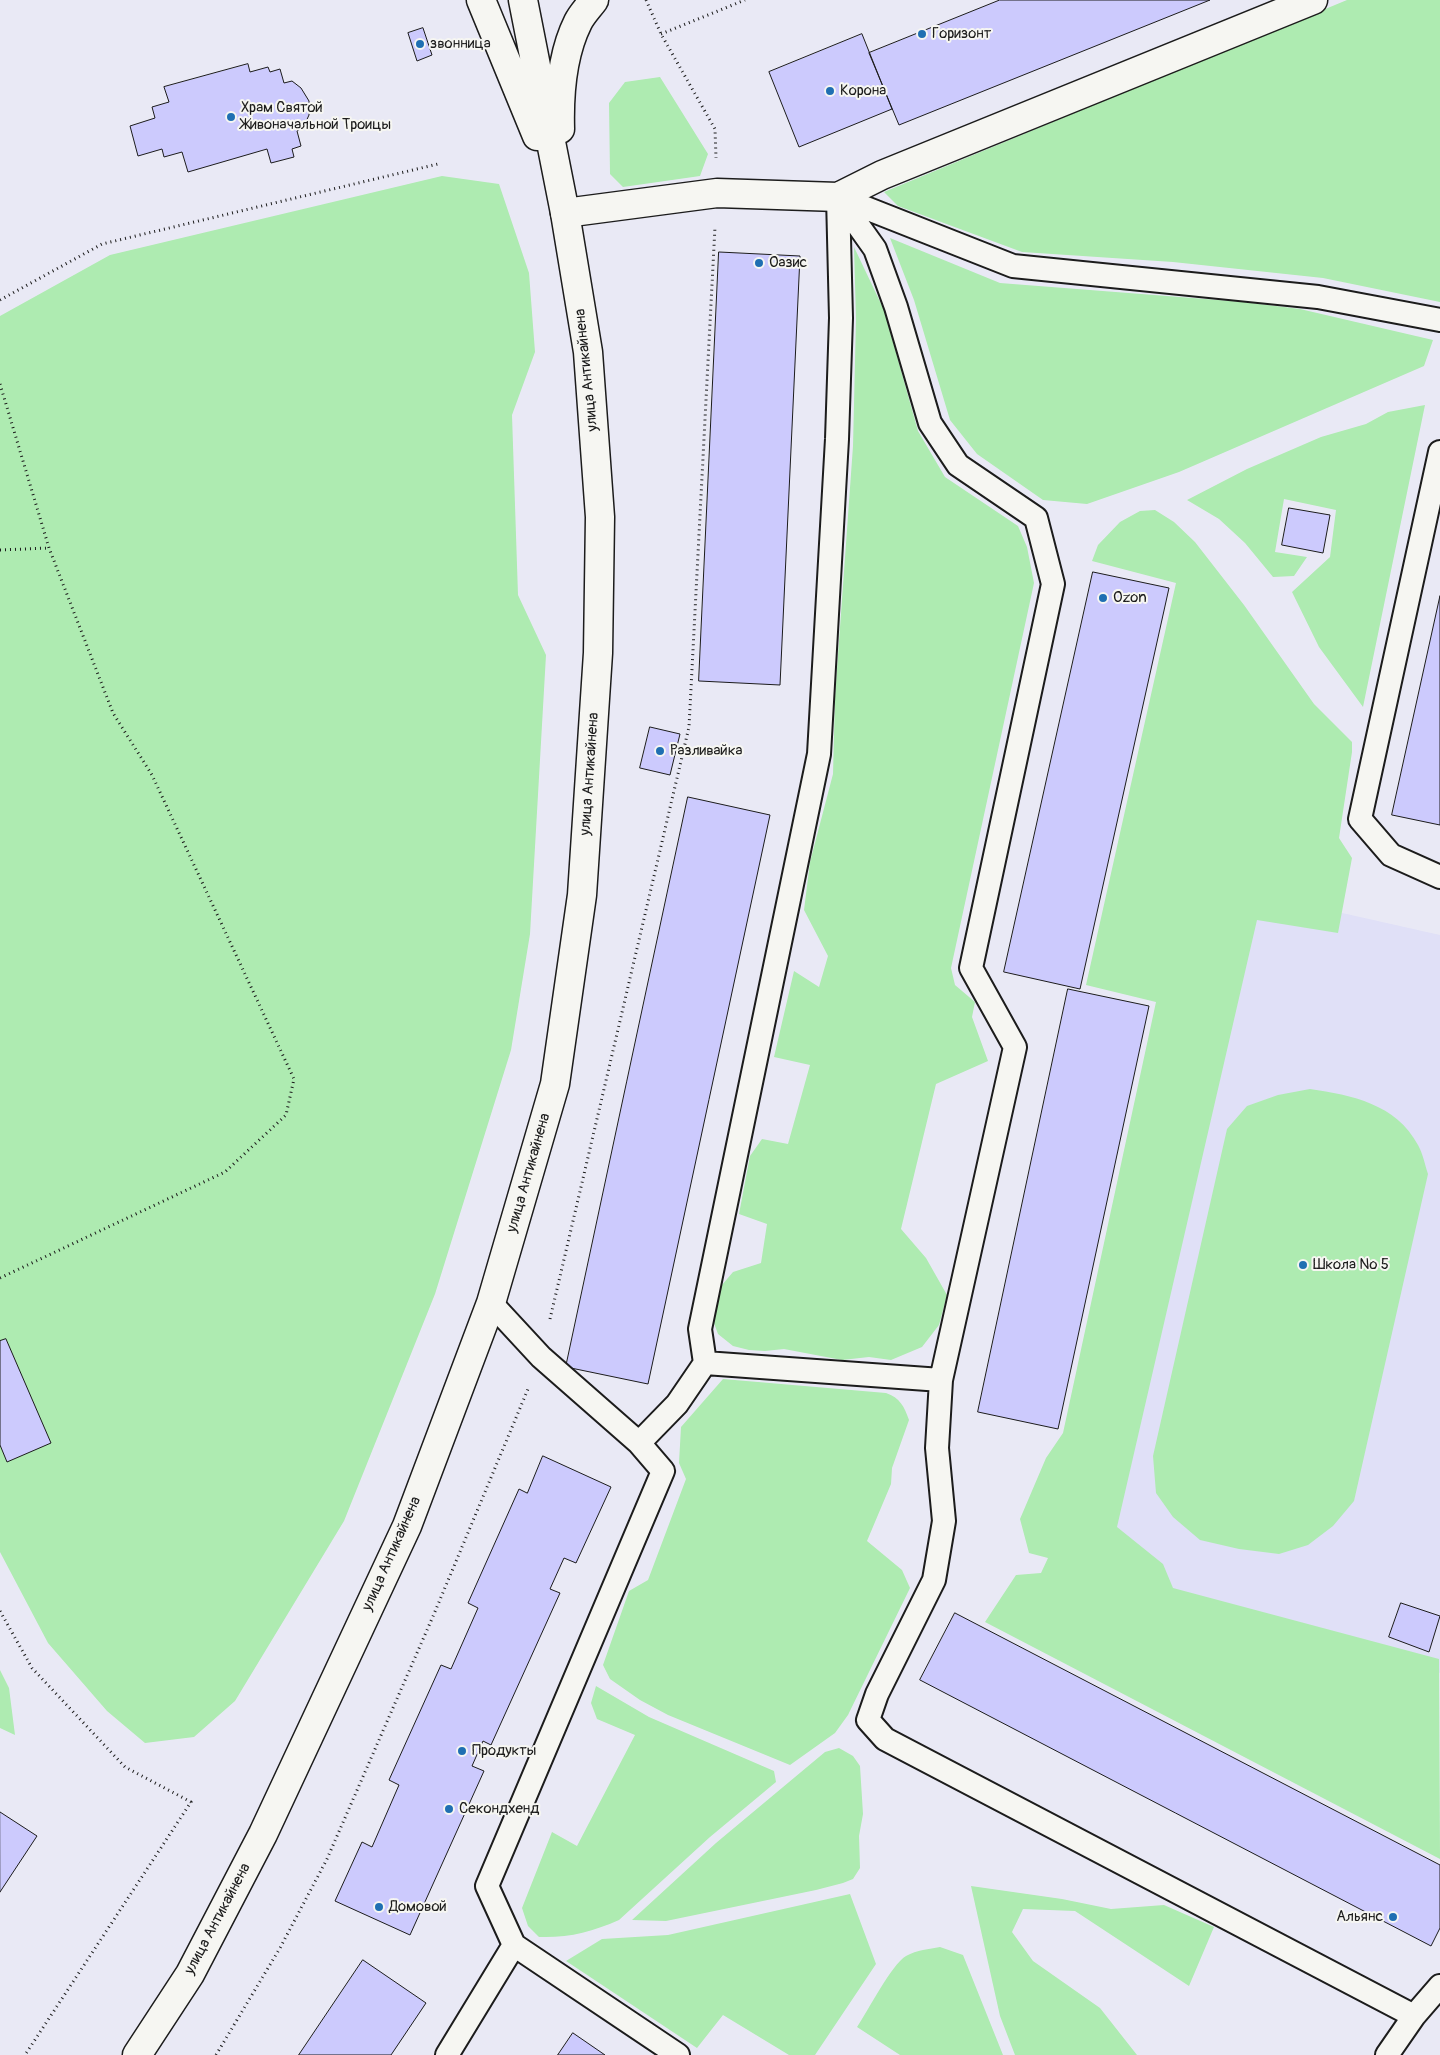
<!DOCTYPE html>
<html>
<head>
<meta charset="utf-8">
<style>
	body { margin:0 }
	canvas { display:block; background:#e9e9f5 }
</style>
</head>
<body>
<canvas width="1440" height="2055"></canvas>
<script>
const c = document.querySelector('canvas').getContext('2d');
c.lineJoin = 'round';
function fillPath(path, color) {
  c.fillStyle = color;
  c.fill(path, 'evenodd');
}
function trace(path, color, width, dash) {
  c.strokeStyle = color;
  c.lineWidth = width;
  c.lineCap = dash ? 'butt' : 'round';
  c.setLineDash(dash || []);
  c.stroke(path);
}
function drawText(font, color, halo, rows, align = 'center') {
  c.font = font + ' Pangolin,sans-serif';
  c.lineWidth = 4;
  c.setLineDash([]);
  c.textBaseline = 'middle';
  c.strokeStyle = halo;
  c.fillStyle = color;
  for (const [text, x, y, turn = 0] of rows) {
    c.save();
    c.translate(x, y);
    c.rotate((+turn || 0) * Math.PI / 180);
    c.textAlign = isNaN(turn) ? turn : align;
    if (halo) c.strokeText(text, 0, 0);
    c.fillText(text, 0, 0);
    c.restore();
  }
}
const built = new Path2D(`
	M 1249,892 L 1440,935 L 1440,1673 L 1091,1595 Z`);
const green = new Path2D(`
	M 1347,0 L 1440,0 L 1440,302 L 1323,278 L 1173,262 L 1022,252 L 898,206 L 884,192 Z
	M 660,77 L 708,154 L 700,176 L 623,187 L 610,174 L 609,103 L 625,82 Z
	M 442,176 L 499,184 L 529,273 L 535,352 L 512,415 L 518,595 L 546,655 L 530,934 L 511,1050 L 435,1294 L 344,1521 L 235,1701 L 194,1737 L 145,1743 L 107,1711 L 48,1643 L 0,1552 L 0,316 L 110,255 Z
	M 890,238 L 1000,283 L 1244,302 L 1300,309 L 1433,340 L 1424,366 L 1179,472 L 1087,504 L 1043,500 L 977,454 L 950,420 L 914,300 Z
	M 854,247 L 884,310 L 918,431 L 945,477 L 1018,526 L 1027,547 L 1034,583 L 951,968 L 955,985 L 975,1002 L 972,1017 L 988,1061 L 936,1084 L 901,1229 L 926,1258 L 947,1295 L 939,1325 L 922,1347 L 891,1360 L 869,1357 L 842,1360 L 784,1349 L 765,1351 L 749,1350 L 733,1346 L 718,1334 L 711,1315 L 716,1292 L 733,1272 L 761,1263 L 767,1224 L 739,1214 L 750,1156 L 762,1139 L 788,1144 L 810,1065 L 774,1057 L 794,971 L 819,987 L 828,956 L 804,910 L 810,862 L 833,774 L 835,697 L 853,446 L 856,319 Z
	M 1425,405 L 1363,707 L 1319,647 L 1292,592 L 1330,557 L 1336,510 L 1284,499 L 1275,552 L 1307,557 L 1294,576 L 1273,577 L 1245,543 L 1219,519 L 1187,500 L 1247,469 L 1321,437 L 1366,424 L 1388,412 Z
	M 1155,510 L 1174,522 L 1195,542 L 1244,605 L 1314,704 L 1352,742 L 1352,752 L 1339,838 L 1352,858 L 1338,933 L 1257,920 L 1117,1527 L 1163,1564 L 1173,1588 L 1439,1659 L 1440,1859 L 985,1622 L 1016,1575 L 1041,1573 L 1048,1558 L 1029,1553 L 1020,1519 L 1046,1458 L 1063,1433 L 1156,1002 L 1086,985 L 1176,583 L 1092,561 L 1098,545 L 1120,522 L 1140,511 Z
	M 1310,1089 C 1352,1095 1396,1104 1418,1145 C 1423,1154 1425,1165 1428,1174 L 1354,1501 L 1333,1526 L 1308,1545 L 1279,1554 L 1239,1549 L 1200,1540 L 1173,1517 L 1156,1493 L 1153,1456 L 1227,1129 L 1247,1106 L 1278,1095 Z
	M 723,1379 L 886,1393 C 900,1398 904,1406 909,1420 L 892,1468 L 891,1484 L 867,1541 L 902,1570 L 910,1588 L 848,1715 L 835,1733 L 790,1765 L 668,1715 L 640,1700 L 610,1679 L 603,1665 L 629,1591 L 648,1580 L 686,1479 L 679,1463 L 681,1427 Z
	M 0,1670 L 9,1688 L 15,1735 L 0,1728 Z
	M 596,1686 L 649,1717 L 774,1771 L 776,1782 L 710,1837 L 619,1920 C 592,1932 568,1938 539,1937 L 528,1926 L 522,1908 L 552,1832 L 577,1846 L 635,1735 L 597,1719 L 591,1703 Z
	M 839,1748 L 853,1756 L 860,1766 L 863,1814 L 859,1836 L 860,1868 L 853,1879 L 843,1883 L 816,1890 L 666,1921 L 632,1920 L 716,1843 L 825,1752 Z
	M 971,1886 L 1062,1899 L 1111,1909 L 1164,1905 L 1214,1927 L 1189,1986 L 1075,1911 L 1023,1909 L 1012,1932 L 1033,1961 L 1100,2008 L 1137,2055 L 1015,2055 L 1000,2016 Z
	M 850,1894 L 876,1964 L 815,2055 L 789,2055 L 723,2015 L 697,2048 L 566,1961 L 602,1939 L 668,1935 Z
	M 940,1947 L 963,1955 L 1003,2055 L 900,2055 L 857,2027 C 868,2011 891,1965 906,1956 C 917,1950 929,1949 940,1947 Z`);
const building = new Path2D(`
	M 1000,0 L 1210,0 L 899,125 L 869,53 Z
	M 423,28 L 432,55 L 417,61 L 408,33 Z
	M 862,34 L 892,109 L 799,147 L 769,72 Z
	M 248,64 L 250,72 L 268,67 L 270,72 L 280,69 L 284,83 L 292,81 L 301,88 L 309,101 L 309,115 L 304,126 L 297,131 L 301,146 L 292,149 L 294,157 L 271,163 L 267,149 L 188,172 L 182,152 L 164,157 L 162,149 L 138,156 L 130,126 L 155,118 L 152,107 L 169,102 L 164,87 Z
	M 719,252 L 800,256 L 780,685 L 699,681 Z
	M 1289,508 L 1330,515 L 1323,553 L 1282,545 Z
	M 1093,572 L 1169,588 L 1080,989 L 1004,972 Z
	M 1440,596 L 1440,825 L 1392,815 Z
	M 650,727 L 680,734 L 670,775 L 640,768 Z
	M 688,797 L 770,815 L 648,1384 L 566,1367 Z
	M 1068,989 L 1149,1006 L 1058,1429 L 978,1412 Z
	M 6,1339 L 51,1443 L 7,1462 L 0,1445 L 0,1341 Z
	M 543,1456 L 611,1487 L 576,1563 L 564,1558 L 550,1589 L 560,1593 L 491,1745 L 483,1741 L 472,1766 L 484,1771 L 410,1935 L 335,1901 L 362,1842 L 372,1847 L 399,1785 L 389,1780 L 441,1665 L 451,1669 L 478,1608 L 468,1603 L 519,1489 L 527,1493 Z
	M 1401,1603 L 1440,1616 L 1429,1652 L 1389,1637 Z
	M 955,1613 L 1440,1865 L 1440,1928 L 1431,1946 L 920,1680 Z
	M 0,1812 L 37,1836 L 0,1892 Z
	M 363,1960 L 426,2003 L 391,2055 L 299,2055 Z
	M 573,2033 L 605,2055 L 558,2055 Z`);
const path = new Path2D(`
	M 646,0 L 661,34 L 715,129 L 716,158
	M 661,34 L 745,0
	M 0,300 L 102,244 L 438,164
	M 0,384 L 49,548 L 113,713 L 152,775 L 294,1079 L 286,1115 L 225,1172 L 0,1278
	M 0,550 L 49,548
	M 550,1319 L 689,727 L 715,227
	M 0,1611 L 32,1668 L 125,1767 L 191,1802 L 25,2055
	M 216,2055 L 280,1948 L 327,1859 L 434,1614 L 528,1389`);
const lane = new Path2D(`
	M 838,197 L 875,249 L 896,307 L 930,423 L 958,465 L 1036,518 L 1053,584 L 971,968 L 1015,1047 L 941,1380
	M 838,197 L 1013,266 L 1318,297 L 1440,320
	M 1440,452 L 1360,819 L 1391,855 L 1440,877
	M 491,1303 L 541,1357 L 639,1443
	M 705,1363 L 941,1380 L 937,1448 L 944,1521 L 934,1580 L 877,1694 L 868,1720 L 885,1739 L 1414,2016
	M 514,1945 L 487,1886 L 663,1471 L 639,1443 L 677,1404 L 705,1363 L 700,1329 L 819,754 L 837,439 L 841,318 L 838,197
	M 447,2055 L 514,1945 L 678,2055
	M 1387,2055 L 1414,2016 L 1440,1986`);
const street = new Path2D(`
	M 565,213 L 717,193 L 838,197 L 882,175 L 1313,0`);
const secondary = new Path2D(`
	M 481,0 L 537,136
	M 560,129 C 559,93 562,54 578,22 C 582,14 589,7 594,0
	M 137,2055 L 190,1974 L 263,1834 L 407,1526 L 491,1303 L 555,1084 L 582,895 L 598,653 L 600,517 L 588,352 L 565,213 L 523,0`);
const markers = [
	[922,34,5,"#1f6fb2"],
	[420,44,5,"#1f6fb2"],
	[830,91,5,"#1f6fb2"],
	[231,117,5,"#1f6fb2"],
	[759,263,5,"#1f6fb2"],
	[1103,598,5,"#1f6fb2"],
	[660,751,5,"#1f6fb2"],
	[1303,1265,5,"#1f6fb2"],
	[462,1751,5,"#1f6fb2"],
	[449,1809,5,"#1f6fb2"],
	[379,1907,5,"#1f6fb2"],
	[1393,1917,5,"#1f6fb2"]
];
const poiNames = [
	["Горизонт",932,34],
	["звонница",430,44],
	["Корона",840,91],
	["Храм Святой",241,108],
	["Живоначальной Троицы",241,125],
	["Оазис",769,263],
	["Ozon",1113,598],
	["Разливайка",670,751],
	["Школа № 5",1313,1265],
	["Продукты",472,1751],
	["Секондхенд",459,1809],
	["Домовой",389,1907],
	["Альянс",1383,1917,"right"]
];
const streetNames = [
	["улица Антикайнена",587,370,-96],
	["улица Антикайнена",590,774,-86],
	["улица Антикайнена",529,1173,-74],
	["улица Антикайнена",392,1554,-66],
	["улица Антикайнена",218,1919,-62]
];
fillPath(built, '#e0e0f7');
fillPath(green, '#aeebb1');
fillPath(building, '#cccafd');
trace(building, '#1c1c1c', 1);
trace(lane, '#1c1c1c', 26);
trace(street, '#1c1c1c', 31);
trace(secondary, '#1c1c1c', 31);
trace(path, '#1c1c1c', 3, [1, 4]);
trace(lane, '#f6f6f2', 22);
trace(street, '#f6f6f2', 28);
trace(secondary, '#f6f6f2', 28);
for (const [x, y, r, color] of markers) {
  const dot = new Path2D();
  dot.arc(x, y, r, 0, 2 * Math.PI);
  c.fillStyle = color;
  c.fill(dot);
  trace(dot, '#f6f6f2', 2);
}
drawText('15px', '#1c1c1c', '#f6f6f2', poiNames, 'left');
drawText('15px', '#1c1c1c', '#f6f6f2', streetNames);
</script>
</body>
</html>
